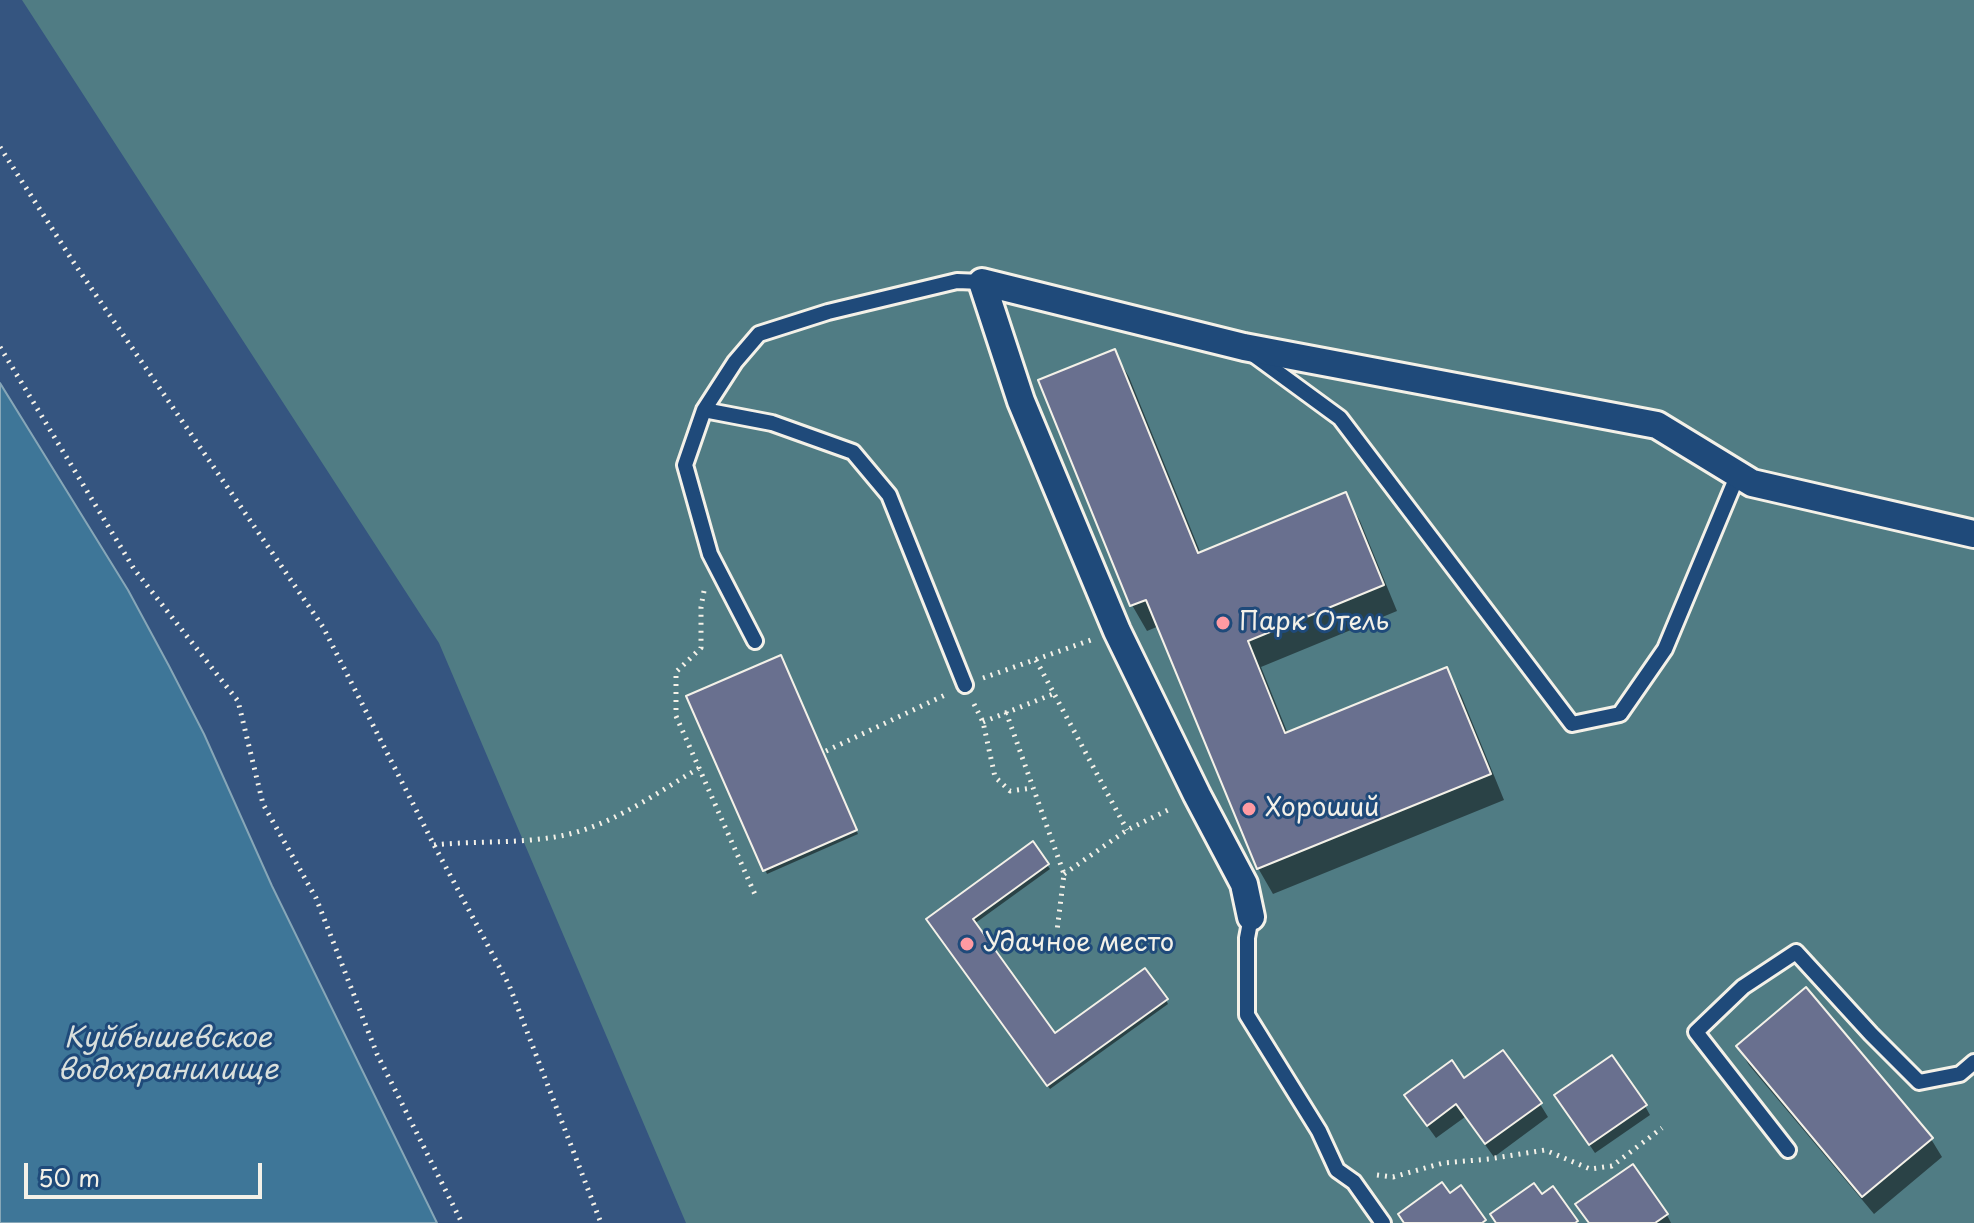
<!DOCTYPE html>
<html>
<head>
<meta charset="utf-8">
<style>
	body { margin:0 }
	#map { position:relative; width:1974px; height:1223px; overflow:hidden; background:#355580; font-family:"Playpen Sans",sans-serif }
	canvas { display:block }
	.scale { position:absolute; left:24px; top:1163px; width:238px; height:36px; box-sizing:border-box; border:4px solid #f4f1e8; border-top:0; padding-left:10px; font-size:24px; line-height:28px; white-space:nowrap; color:#f4f1e8; -webkit-text-stroke:6px #1f4a7a; paint-order:stroke }
</style>
</head>
<body>
<div id="map">
<canvas width="1974" height="1223"></canvas>
<div class="scale">50 m</div>
</div>
<script>
const c = document.querySelector('canvas').getContext('2d');
c.lineJoin = 'round';
function fillPath(path, color) {
  c.fillStyle = color;
  c.fill(path, 'evenodd');
}
function trace(path, color, width, dash) {
  c.strokeStyle = color;
  c.lineWidth = width;
  c.lineCap = dash ? 'butt' : 'round';
  c.setLineDash(dash || []);
  c.stroke(path);
}
function drawText(font, color, halo, rows, align = 'center') {
  c.font = font + ' "Playpen Sans",sans-serif';
  c.lineWidth = 6;
  c.setLineDash([]);
  c.textBaseline = 'middle';
  c.strokeStyle = halo;
  c.fillStyle = color;
  for (const [text, x, y, turn = 0] of rows) {
    c.save();
    c.translate(x, y);
    c.rotate((+turn || 0) * Math.PI / 180);
    c.textAlign = isNaN(turn) ? turn : align;
    if (halo) c.strokeText(text, 0, 0);
    c.fillText(text, 0, 0);
    c.restore();
  }
}
const green = new Path2D(`
	M 22,0 L 1974,0 L 1974,1223 L 686,1223 L 439,643 Z`);
const water = new Path2D(`
	M 0,383 L 128,590 L 169,666 L 204,734 L 272,886 L 437,1223 L 0,1223 Z`);
const shadow = new Path2D(`
	M 1114,351 L 1129,377 L 1201,554 L 1345,495 L 1360,521 L 1397,611 L 1261,667 L 1288,734 L 1446,669 L 1461,695 L 1504,800 L 1273,894 L 1258,868 L 1159,626 L 1147,631 L 1132,605 Z
	M 782,661 L 858,834 L 767,874 L 689,697 Z
	M 1032,844 L 1050,869 L 974,924 L 1055,1036 L 1166,1000 L 1168,1004 L 1050,1089 L 931,923 Z
	M 1738,1047 L 1931,1139 L 1942,1157 L 1874,1214 L 1749,1065 Z
	M 1464,1081 L 1540,1104 L 1548,1117 L 1494,1157 L 1465,1117 L 1436,1138 L 1415,1109 Z
	M 1562,1104 L 1645,1106 L 1650,1115 L 1595,1153 Z
	M 1667,1215 L 1671,1223 L 1590,1223 Z`);
const building = new Path2D(`
	M 1115,349 L 1198,553 L 1346,492 L 1384,585 L 1248,641 L 1285,733 L 1447,667 L 1491,774 L 1257,869 L 1146,600 L 1130,606 L 1038,380 Z
	M 781,655 L 857,830 L 763,871 L 686,696 Z
	M 1033,841 L 1049,864 L 973,919 L 1055,1033 L 1145,968 L 1168,999 L 1047,1086 L 926,919 Z
	M 1806,987 L 1933,1138 L 1862,1197 L 1736,1046 Z
	M 1503,1050 L 1542,1103 L 1485,1144 L 1456,1104 L 1427,1126 L 1404,1095 L 1452,1060 L 1464,1078 Z
	M 1612,1055 L 1647,1105 L 1589,1145 L 1554,1095 Z
	M 1633,1164 L 1668,1214 L 1655,1223 L 1589,1223 L 1575,1204 Z
	M 1442,1182 L 1450,1193 L 1461,1185 L 1486,1220 L 1482,1223 L 1404,1223 L 1398,1214 Z
	M 1534,1183 L 1542,1194 L 1553,1186 L 1578,1221 L 1575,1223 L 1496,1223 L 1490,1214 Z`);
const path = new Path2D(`
	M 0,147 L 74,263 L 323,627 L 434,845 L 509,985 L 601,1223
	M 0,347 L 134,569 L 238,701 L 263,804 L 316,898 L 377,1054 L 462,1223
	M 704,591 L 701,607 L 701,648 L 676,672 L 676,716 L 757,899
	M 1036,660 L 1127,830
	M 983,678 L 1091,640
	M 974,704 L 983,722 L 995,777 L 1010,791 L 1033,788
	M 1006,712 L 1064,874 L 1057,931
	M 983,722 L 1053,694
	M 826,751 L 945,695
	M 434,845 C 481,840 532,845 577,832 C 621,819 660,791 699,768
	M 1064,874 L 1127,830 L 1172,808
	M 1377,1175 L 1393,1177 L 1443,1163 L 1489,1159 L 1545,1150 L 1590,1169 L 1612,1166 L 1662,1128`);
const lane = new Path2D(`
	M 1254,355 L 1340,418 L 1572,724 L 1620,714 L 1665,649 L 1738,474
	M 704,410 L 772,423 L 853,452 L 889,495 L 965,685
	M 755,641 L 710,554 L 685,465 L 704,410 L 735,362 L 759,334 L 828,312 L 957,281 L 982,282
	M 1251,917 L 1247,938 L 1247,1015 L 1319,1131 L 1337,1170 L 1354,1182 L 1383,1223
	M 1788,1150 L 1696,1032 L 1743,987 L 1796,952 L 1871,1034 L 1919,1082 L 1960,1074 L 1974,1062`);
const street = new Path2D(`
	M 1251,917 L 1244,884 L 1197,795 L 1117,631 L 1021,401 L 982,282 L 1244,347 L 1657,425 L 1752,483 L 1974,534`);
const markers = [
	[1223,623,8,"#ff9aa2"],
	[1249,809,8,"#ff9aa2"],
	[967,944,8,"#ff9aa2"]
];
const poiNames = [
	["Парк Отель",1239,623],
	["Хороший",1265,809],
	["Удачное место",983,944]
];
const waterNames = [
	["Куйбышевское",168,1039],
	["водохранилище",168,1071]
];
fillPath(green, '#507c84');
fillPath(water, '#3e7698');
trace(water, '#87a7b8', 2);
fillPath(shadow, '#0007');
fillPath(building, '#69708f');
trace(building, '#f4f1e8', 2);
trace(lane, '#f4f1e8', 20);
trace(street, '#f4f1e8', 32);
trace(path, '#f4f1e8', 5, [2, 6]);
trace(lane, '#1f4a7a', 14);
trace(street, '#1f4a7a', 26);
for (const [x, y, r, color] of markers) {
  const dot = new Path2D();
  dot.arc(x, y, r, 0, 2 * Math.PI);
  c.fillStyle = color;
  c.fill(dot);
  trace(dot, '#1f4a7a', 3);
}
drawText('26px', '#f4f1e8', '#1f4a7a', poiNames, 'left');
drawText('italic 28px', '#d9dfdc', '#1f4a7a', waterNames);
</script>
</body>
</html>
